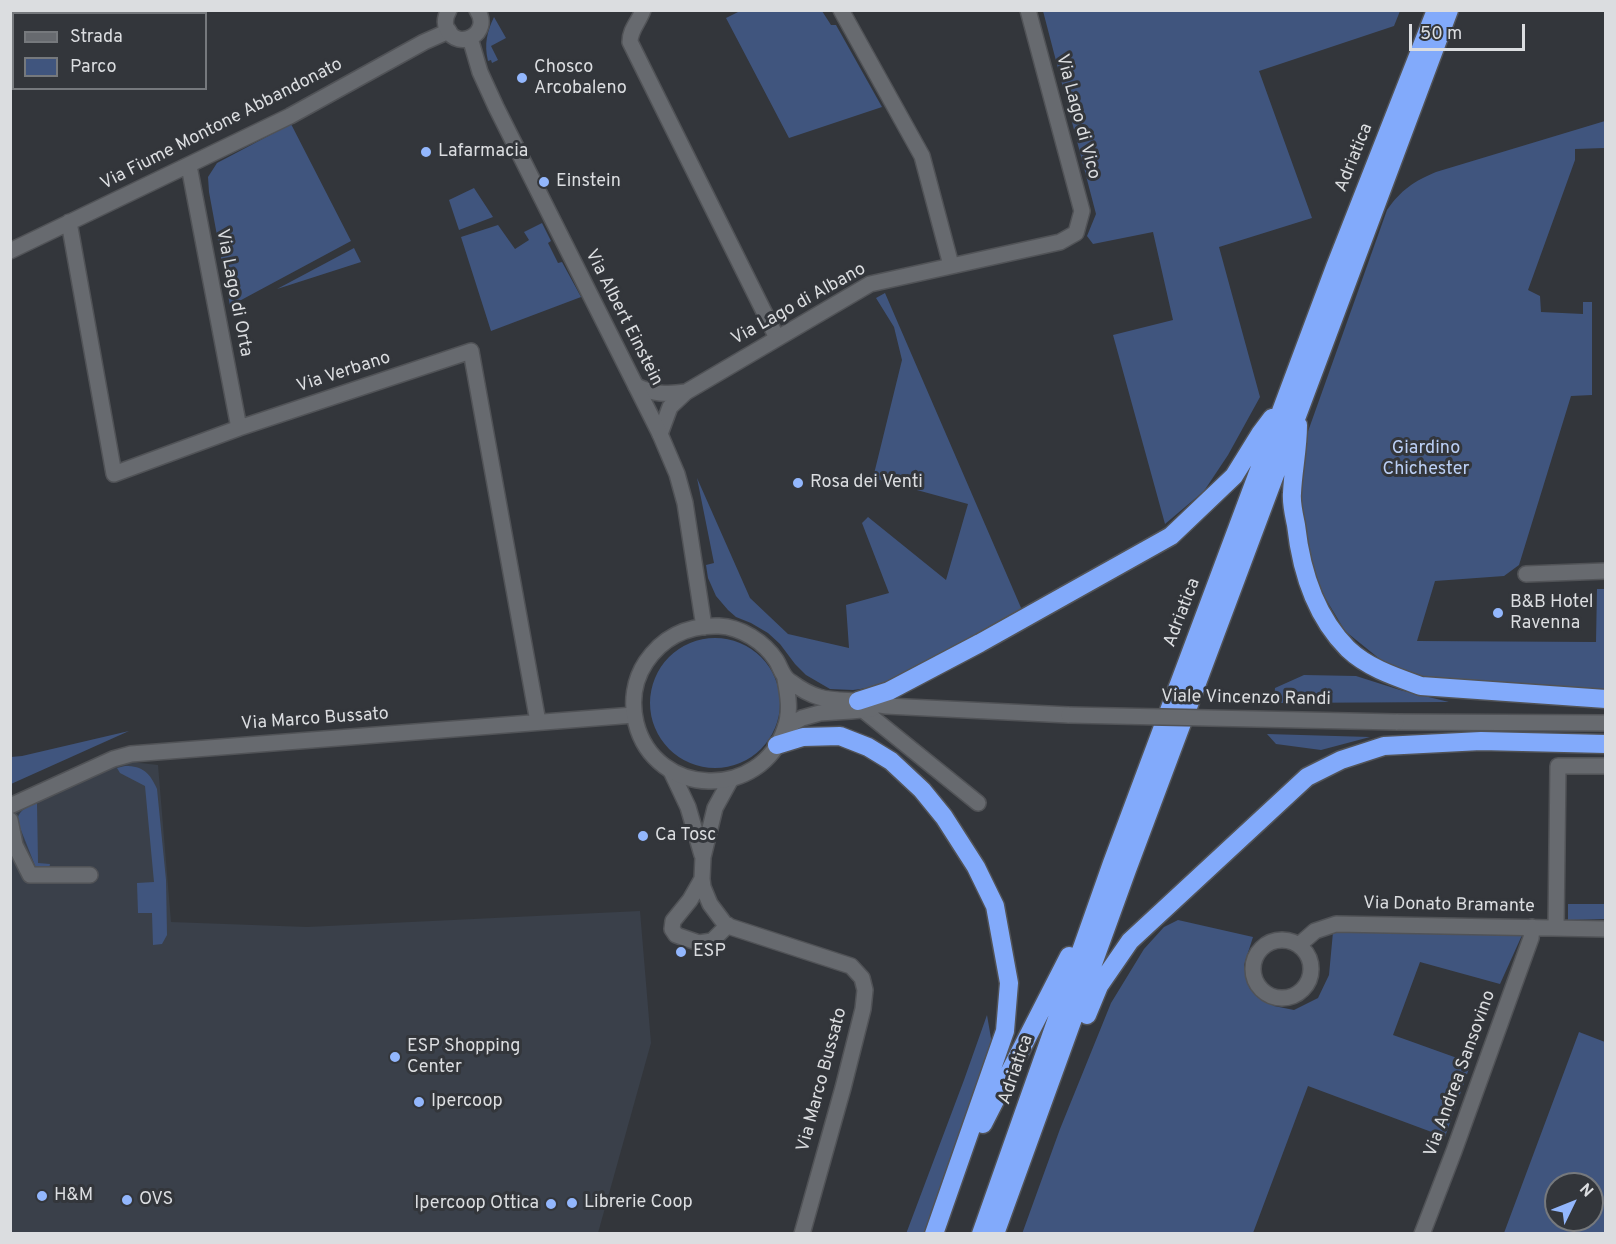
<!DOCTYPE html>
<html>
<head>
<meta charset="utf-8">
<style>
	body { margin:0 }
	#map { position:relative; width:1616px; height:1244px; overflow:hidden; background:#33363b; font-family:Overpass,sans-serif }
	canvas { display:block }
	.frame { position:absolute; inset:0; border:12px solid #dbdde0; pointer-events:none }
	.legend { position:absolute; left:12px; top:12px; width:195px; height:78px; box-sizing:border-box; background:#33363b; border:2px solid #76797d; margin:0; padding:8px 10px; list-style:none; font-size:18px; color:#dbdde0 }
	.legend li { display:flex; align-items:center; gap:12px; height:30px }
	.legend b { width:30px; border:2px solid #76797d }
	.north { position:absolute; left:1544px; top:1172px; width:60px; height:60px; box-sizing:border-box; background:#33363b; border:2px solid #76797d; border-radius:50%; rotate:47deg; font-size:16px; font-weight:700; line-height:24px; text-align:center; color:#dbdde0 }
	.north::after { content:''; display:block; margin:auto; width:21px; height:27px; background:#93b7fd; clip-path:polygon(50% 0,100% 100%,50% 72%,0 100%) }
	.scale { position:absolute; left:1409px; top:24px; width:116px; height:27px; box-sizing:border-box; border:3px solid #dbdde0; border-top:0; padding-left:8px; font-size:18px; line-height:21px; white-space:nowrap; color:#dbdde0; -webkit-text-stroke:4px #33363b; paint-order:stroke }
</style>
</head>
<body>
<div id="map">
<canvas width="1616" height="1244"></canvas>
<div class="frame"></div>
<ul class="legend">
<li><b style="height:8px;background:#676a6f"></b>Strada</li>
<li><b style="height:16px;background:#40557e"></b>Parco</li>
</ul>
<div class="north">N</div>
<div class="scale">50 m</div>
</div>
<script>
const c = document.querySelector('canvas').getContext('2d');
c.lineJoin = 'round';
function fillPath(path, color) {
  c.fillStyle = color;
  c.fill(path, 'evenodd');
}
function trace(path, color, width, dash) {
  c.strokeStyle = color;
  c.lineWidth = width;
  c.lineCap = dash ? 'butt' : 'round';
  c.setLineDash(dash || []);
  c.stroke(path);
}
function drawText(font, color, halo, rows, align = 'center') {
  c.font = font + ' Overpass,sans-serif';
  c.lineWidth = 6;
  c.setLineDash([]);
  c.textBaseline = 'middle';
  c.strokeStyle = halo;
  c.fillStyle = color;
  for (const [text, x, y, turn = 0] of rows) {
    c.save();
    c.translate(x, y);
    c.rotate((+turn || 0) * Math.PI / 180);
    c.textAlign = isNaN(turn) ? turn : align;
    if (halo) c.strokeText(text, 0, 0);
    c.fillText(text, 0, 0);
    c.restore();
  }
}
const built = new Path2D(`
	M 122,761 L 158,765 L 171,922 L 307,927 L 640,911 L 651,1043 L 598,1233 L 11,1233 L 10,810 Z`);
const green = new Path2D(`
	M 766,10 L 822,11 L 831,25 L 836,25 L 882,107 L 789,138 L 726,18 L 740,11 Z
	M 1043,11 L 1400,11 L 1394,26 L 1259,71 L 1312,218 L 1219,247 L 1260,397 L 1228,455 L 1204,491 L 1165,524 L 1113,335 L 1173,320 L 1153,232 L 1093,244 L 1087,236 L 1096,214 Z
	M 494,17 L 506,38 L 491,46 L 498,60 L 492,63 L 491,60 L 488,61 C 484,44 487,32 494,17 Z
	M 1605,121 L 1605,145 L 1604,148 L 1575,149 L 1575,160 L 1528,290 L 1540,296 L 1541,312 L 1583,314 L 1583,302 L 1592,302 L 1592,395 L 1571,396 L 1519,565 L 1504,576 L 1435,581 L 1417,641 L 1596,642 L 1597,589 L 1605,589 L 1605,691 L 1423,680 L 1381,660 L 1345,631 L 1324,596 L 1305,548 L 1298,492 L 1306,437 L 1387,210 C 1401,190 1414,181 1436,172 Z
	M 291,124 L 351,241 L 230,306 L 209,192 L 208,177 L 217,163 Z
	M 474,188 L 493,217 L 459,230 L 449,200 Z
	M 542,223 L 551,241 L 548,243 L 558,263 L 562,262 L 581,297 L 491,331 L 461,237 L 498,225 L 515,249 L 529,240 L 524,232 Z
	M 354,248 L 361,262 L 277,289 Z
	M 885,293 L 1022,610 L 898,677 L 874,687 L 853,690 L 830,689 L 806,675 L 795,664 L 780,644 L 768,633 L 751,623 L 736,617 L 728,610 L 716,596 L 708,578 L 706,565 L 714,563 L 697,478 L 750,598 L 788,634 L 849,648 L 846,605 L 889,593 L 862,523 L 868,517 L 946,580 L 968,504 L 873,478 L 902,360 L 894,327 L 876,298 Z
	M650 703a65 65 0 1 1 130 0a65 65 0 1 1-130 0Z
	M 1304,675 L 1356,676 L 1400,690 L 1449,702 L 1274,703 L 1275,688 Z
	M 129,731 L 11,784 L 11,757 L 22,756 Z
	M 1267,734 L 1370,737 L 1321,750 L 1276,744 Z
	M 125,766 C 143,766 150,773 157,789 L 166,880 L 167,935 L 162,944 L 153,945 L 152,913 L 138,913 L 137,883 L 154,882 L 145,786 L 120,773 L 117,768 Z
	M 37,803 L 38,863 L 50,864 L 49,869 L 36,868 L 17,820 C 20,809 27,807 37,803 Z
	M 1568,904 L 1605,904 L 1605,919 L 1568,920 Z
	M 1178,920 L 1253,937 L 1244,965 L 1250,989 L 1274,1006 L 1294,1010 L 1318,998 L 1329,975 L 1333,932 L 1523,933 L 1500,984 L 1420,962 L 1393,1035 L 1471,1063 L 1445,1137 L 1308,1086 L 1253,1233 L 1022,1234 L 1060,1129 L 1111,1003 L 1144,949 L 1164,927 Z
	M 987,1015 L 993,1050 L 969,1120 L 925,1233 L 906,1234 L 964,1080 Z
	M 1579,1032 L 1605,1042 L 1605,1233 L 1504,1233 ZM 1556,1184 L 1592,1184 L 1592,1220 L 1556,1220 Z`);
const street = new Path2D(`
	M 643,10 C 639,22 630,29 630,42 L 777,338
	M 841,10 L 922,156 L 951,265
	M 189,166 L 239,428
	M 69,222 L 114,474 L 239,428 L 471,351 L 538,722
	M 10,251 L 290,116 L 424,42 L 449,31
	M 636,386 C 654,394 666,395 686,392
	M 660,434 L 670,407 L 686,392 L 870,284 L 1060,242 L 1076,233 L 1082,211 L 1028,10
	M 1526,574 L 1606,571
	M 863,710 L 978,803
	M 671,771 L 688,807 L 702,855
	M 731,779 L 715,808 L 703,857 L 702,879 L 703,887 L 710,904 L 725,924 L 731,927 L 851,966 L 862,978 L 865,990 L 863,1009 L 843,1088 L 802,1234
	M 10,806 L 113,759 L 131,754 L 634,715
	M 10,820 L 15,845 L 30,875 L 90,875
	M 702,879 L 690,900 L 673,921 L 672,929 L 676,935 L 699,943 L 712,941 L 728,925
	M 1556,928 L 1558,766 L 1606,766
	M1253 969a29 29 0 1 1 58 0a29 29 0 1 1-58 0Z
	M 1299,945 L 1315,931 L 1336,924 L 1606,929
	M 1422,1234 L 1454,1151 L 1531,938 L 1532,927`);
const secondary = new Path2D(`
	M 449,10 C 445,17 444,23 447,29 C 458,52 493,33 477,10
	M 470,38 L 480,72 L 496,107 L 660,434 L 677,474 L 685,503 L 704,627
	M 785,679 C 788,695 791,712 785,728 C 761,801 655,798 636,723 C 631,702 634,680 646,662 C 663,637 688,625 719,626 C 741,627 764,642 776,660 C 781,668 782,677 791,682 C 799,688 809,694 819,697 C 832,701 846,700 860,701 C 869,703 877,705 886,706 L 1069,715
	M 1396,722 L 1606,723
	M 786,727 L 802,718 L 820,713 L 851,711 L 872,709`);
const highway = new Path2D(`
	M 1298,425 C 1298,449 1293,470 1292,493 C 1291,503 1294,515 1296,525 C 1301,570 1315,616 1348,649 C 1368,668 1396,677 1421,686 L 1606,699
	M 858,701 L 889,691 L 980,643 L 1171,536 L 1234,476 L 1260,434 L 1272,418
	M 777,745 L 803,737 L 840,736 L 868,747 L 891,761 L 922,790 L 944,817 L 976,867 L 995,906 L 1009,983 L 1005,1031 L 934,1234
	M 1087,1015 L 1099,986 L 1130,941 L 1307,777 L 1341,760 L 1384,746 L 1481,741 L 1606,744
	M 983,1124 L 1069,956
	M 981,1234 L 1112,863 L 1335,267 L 1436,10
	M 995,1234 L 1127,870 L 1449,10`);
const secondaryBridge = new Path2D(`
	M 1069,715 L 1396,722`);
const markers = [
	[522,78,6,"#93b7fd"],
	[426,152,6,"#93b7fd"],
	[544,182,6,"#93b7fd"],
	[798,483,6,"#93b7fd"],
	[1498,613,6,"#93b7fd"],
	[643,836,6,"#93b7fd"],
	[681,952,6,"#93b7fd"],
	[395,1057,6,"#93b7fd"],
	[419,1102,6,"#93b7fd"],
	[42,1196,6,"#93b7fd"],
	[127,1200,6,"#93b7fd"],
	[572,1203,6,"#93b7fd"],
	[551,1204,6,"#93b7fd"]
];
const poiNames = [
	["Chosco",534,68],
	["Arcobaleno",534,89],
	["Lafarmacia",438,152],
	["Einstein",556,182],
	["Rosa dei Venti",810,483],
	["B&B Hotel",1510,603],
	["Ravenna",1510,624],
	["Ca Tosc",655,836],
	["ESP",693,952],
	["ESP Shopping",407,1047],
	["Center",407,1068],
	["Ipercoop",431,1102],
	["H&M",54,1196],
	["OVS",139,1200],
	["Librerie Coop",584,1203],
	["Ipercoop Ottica",539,1204,"right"]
];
const streetNames = [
	["Via Lago di Vico",1077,117,75],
	["Via Fiume Montone Abbandonato",222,125,-27],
	["Adriatica",1355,158,-68],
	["Via Lago di Orta",233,293,79],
	["Via Lago di Albano",799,305,-29],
	["Via Albert Einstein",623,318,63],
	["Via Verbano",344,373,-18],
	["Adriatica",1183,613,-69],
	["Viale Vincenzo Randi",1246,699,1],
	["Via Marco Bussato",315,720,-4],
	["Via Donato Bramante",1449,906,1],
	["Adriatica",1017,1070,-71],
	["Via Andrea Sansovino",1461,1074,-70],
	["Via Marco Bussato",823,1080,-75]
];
const parkNames = [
	["Giardino",1426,449],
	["Chichester",1426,470]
];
fillPath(built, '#3a404a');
fillPath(green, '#40557e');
trace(street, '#515357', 18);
trace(secondary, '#515357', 18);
trace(highway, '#515357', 21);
trace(street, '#676a6f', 15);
trace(secondary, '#676a6f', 15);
trace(highway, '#82aafb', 18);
trace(secondaryBridge, '#515357', 18, []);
trace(secondaryBridge, '#676a6f', 15);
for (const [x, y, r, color] of markers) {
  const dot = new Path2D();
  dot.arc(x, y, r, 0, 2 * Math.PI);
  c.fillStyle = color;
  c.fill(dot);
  trace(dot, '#33363b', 2);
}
drawText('18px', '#dbdde0', '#33363b', poiNames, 'left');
drawText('18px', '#dbdde0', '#33363b', streetNames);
drawText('18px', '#bbcff5', '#33363b', parkNames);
</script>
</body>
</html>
